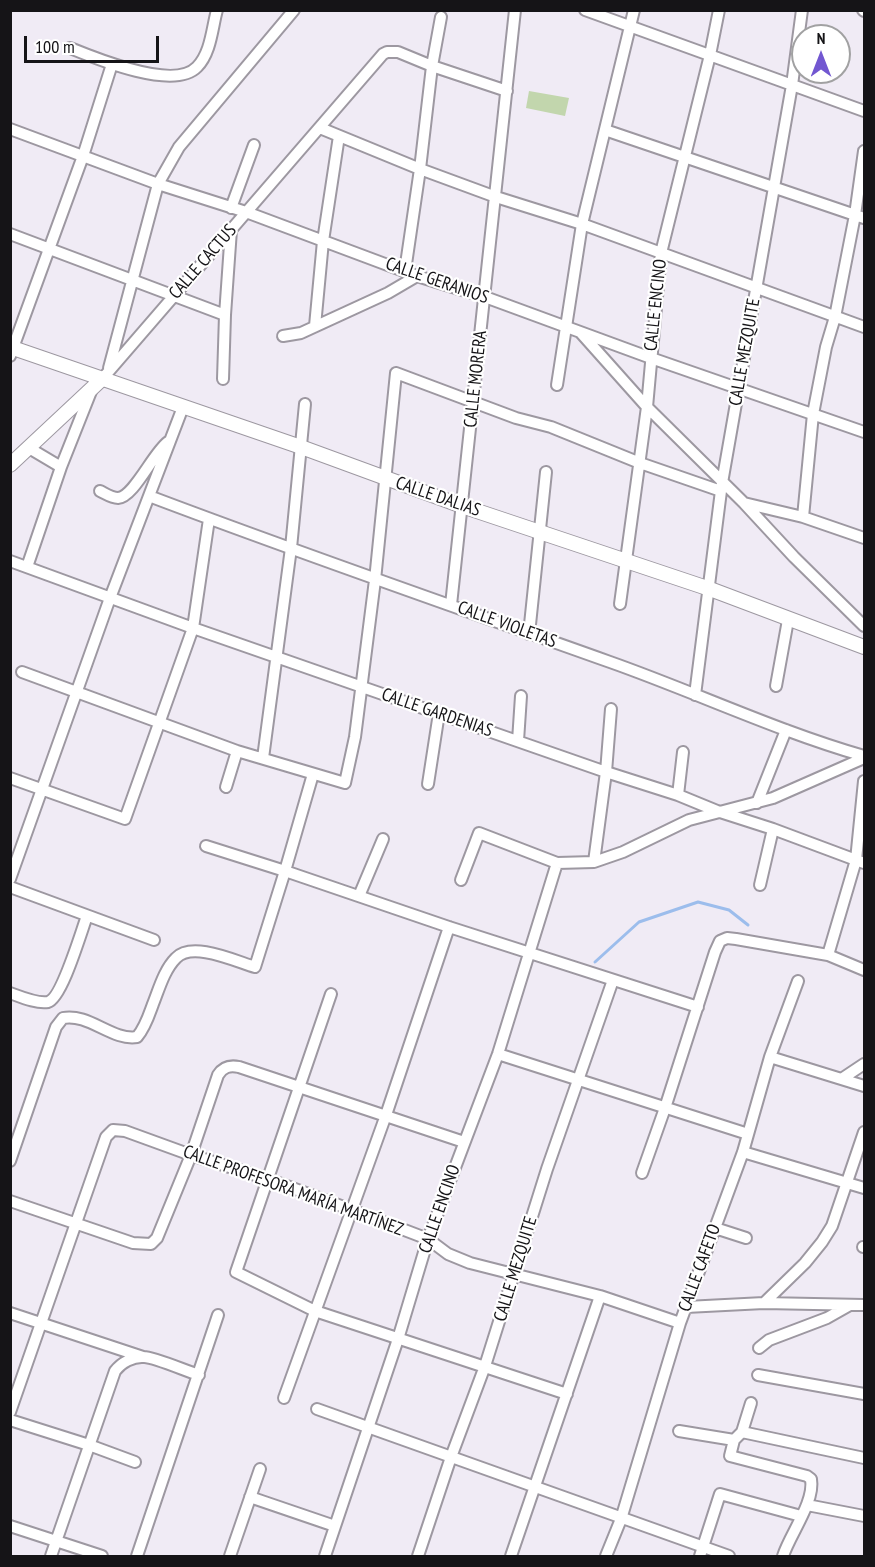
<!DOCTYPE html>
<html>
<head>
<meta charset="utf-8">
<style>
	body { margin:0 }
	#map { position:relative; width:875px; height:1567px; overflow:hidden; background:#f0ebf5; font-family:"PT Sans Narrow",sans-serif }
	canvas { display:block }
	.frame { position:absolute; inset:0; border:12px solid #151417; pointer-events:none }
	.north { position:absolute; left:791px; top:24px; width:60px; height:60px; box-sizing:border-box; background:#fff; border:2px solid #a1a1a2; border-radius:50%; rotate:0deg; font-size:16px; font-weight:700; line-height:24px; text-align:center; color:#151417 }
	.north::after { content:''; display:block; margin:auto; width:21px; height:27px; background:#7257d1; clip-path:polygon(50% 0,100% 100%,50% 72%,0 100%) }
	.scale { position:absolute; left:24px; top:36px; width:135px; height:27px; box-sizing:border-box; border:3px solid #151417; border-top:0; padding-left:8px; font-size:18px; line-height:21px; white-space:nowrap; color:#151417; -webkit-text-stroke:4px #fff; paint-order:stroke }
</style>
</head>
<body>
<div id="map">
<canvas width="875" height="1567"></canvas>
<div class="frame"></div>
<div class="north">N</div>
<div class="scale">100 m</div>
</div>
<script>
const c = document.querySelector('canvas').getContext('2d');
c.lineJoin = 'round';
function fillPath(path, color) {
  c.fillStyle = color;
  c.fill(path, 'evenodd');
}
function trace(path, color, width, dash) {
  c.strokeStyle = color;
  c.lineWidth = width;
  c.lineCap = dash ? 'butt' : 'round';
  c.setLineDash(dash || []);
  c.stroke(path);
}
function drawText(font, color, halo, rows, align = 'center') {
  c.font = font + ' "PT Sans Narrow",sans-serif';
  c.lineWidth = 4.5;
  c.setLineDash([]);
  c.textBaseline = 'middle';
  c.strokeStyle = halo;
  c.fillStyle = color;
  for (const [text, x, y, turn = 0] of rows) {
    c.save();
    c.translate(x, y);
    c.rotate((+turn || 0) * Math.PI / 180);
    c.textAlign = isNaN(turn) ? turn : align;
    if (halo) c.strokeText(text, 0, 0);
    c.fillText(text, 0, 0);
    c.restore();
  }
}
const green = new Path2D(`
	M 529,91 L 569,98 L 565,116 L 526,108 Z`);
const stream = new Path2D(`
	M 595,962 L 639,922 L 698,902 L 729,910 L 748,925`);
const minor = new Path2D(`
	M 585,10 L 864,111
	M 863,10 L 864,11
	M 70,48 C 97,59 174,91 197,67 C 211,53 212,28 217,10
	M 320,128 L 420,169 L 496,197 L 582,224 L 864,327
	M 10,129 L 158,184 L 246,212 L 417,276 L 485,297 L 651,358 L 864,432
	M 605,130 L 864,218
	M 231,208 L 254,145
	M 10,234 L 225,315
	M 405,271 L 420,169 L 432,66 L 441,17
	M 315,326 L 323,241 L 339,136
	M 581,333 L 647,407 L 744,503 L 794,557 L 864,626
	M 283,336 L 301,333 L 388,293 L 417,276
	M 10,356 L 83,156 L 112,64
	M 109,368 L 158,184 L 179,147 L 294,10
	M 103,378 L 383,54 L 387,52 L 398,52 L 432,66 L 507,91
	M 223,379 L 225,315 L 231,230
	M 557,385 L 582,224 L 634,10
	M 29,448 L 61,467
	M 100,491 C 106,494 112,498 118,498 C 134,497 153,453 168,442
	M 149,496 C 302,554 456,607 610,662 C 695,692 777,731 864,756
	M 744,503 L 803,517 L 864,538
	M 803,517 L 813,414 L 826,347 L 835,317 L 855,215 L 864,151
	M 10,561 L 193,628 L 606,772 L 678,795 L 717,811 L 773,829 L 864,863
	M 27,567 L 61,467 L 92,389
	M 620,604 L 647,407 L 661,253 L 710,55 L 719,10
	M 451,605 L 515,10
	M 529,634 L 546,472
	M 22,672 L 237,751 L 345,783 L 355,737 L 375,580 L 396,373 L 516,418 L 551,427 L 640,463 L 721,491
	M 776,686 L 788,620
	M 695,695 L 722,483 L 792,85 L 802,10
	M 518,741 L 521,696
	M 263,758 L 291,548 L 305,404
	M 10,778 L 125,819 L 193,628 L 209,519
	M 428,784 L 439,713
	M 226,787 L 237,751
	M 678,795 L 683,752
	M 757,803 L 786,730
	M 206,846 L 285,871 L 449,927 L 698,1007
	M 594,862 L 606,772 L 611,709
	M 10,879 L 110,598 L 183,407
	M 461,880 L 479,833 L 557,863 L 594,862 L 623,852 L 689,820 L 773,798 L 864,758
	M 760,885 L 773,829
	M 10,887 L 154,940
	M 359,896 L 383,839
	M 828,955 L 856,860 L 864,781
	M 10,993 C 21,997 37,1004 48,1002 C 62,998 81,932 87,916
	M 331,994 L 236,1272 L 315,1311 L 567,1394
	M 498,1054 L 748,1134
	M 770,1057 L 864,1086
	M 843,1078 L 864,1064
	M 743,1152 L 864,1188
	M 10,1161 L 56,1027 L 63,1018 C 89,1013 112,1041 137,1037 C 145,1028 149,1015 153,1004 C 159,989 164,970 176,958 C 192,941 235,961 255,967 L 285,871 L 313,774
	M 642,1173 L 665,1108 L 715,952 L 720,941 L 727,938 L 736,939 L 828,955 L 864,970
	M 10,1201 L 133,1243 L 151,1244 L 157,1238 L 191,1155 L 218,1075 C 223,1067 229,1065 239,1067 L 464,1142
	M 715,1228 L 746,1238
	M 863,1247 L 864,1247
	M 764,1303 L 805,1263 L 822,1242 L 832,1226 L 864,1132
	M 686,1307 L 764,1303 L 864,1305
	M 10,1313 L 143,1357
	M 759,1348 L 769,1340 L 827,1318 L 850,1305
	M 758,1375 L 864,1394
	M 284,1398 L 386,1115 L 449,927
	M 317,1409 L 729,1556
	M 10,1412 L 106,1137 L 113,1130 L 125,1131 L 191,1155 L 268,1179 L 352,1210 L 428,1239 L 448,1254 L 470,1263 L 600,1296 L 680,1323
	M 10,1420 L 89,1445 L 135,1462
	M 679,1431 L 734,1440
	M 742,1432 L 751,1403
	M 734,1440 L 730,1456 L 807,1476 L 811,1479 C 815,1502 790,1534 783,1556
	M 734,1440 L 742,1432 L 864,1458
	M 250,1497 L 335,1526
	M 807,1505 L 864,1516
	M 10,1526 L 102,1556
	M 51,1556 L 115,1371 C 121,1363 133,1356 144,1357 C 154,1357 186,1371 199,1375
	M 137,1556 L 218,1315
	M 230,1556 L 260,1469
	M 325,1556 L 398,1339 L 428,1239 L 498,1054 L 557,863
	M 418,1556 L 451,1457 L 485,1366 L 547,1169 L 613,980
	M 511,1556 L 600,1296
	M 606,1556 L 621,1519 L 680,1323 L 743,1152 L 770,1057 L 798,981
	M 700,1556 L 720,1494 L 801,1516`);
const tertiary = new Path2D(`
	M 10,347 L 301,447 L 462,506 L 710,589 L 864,647
	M 10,465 L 103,378`);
const streetNames = [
	["CALLE CACTUS",203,262,-49],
	["CALLE GERANIOS",437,281,19],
	["CALLE ENCINO",656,305,-84],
	["CALLE MEZQUITE",745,352,-80],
	["CALLE MORERA",476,379,-84],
	["CALLE DALIAS",438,497,19],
	["CALLE VIOLETAS",507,625,20],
	["CALLE GARDENIAS",437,713,19],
	["CALLE PROFESORA MARÍA MARTÍNEZ",293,1191,20],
	["CALLE ENCINO",440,1209,-71],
	["CALLE CAFETO",700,1268,-70],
	["CALLE MEZQUITE",516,1269,-73]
];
fillPath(green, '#c2d6ad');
trace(stream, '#9cbdec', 3);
trace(minor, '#9d98a1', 14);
trace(tertiary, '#9d98a1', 16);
trace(minor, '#fff', 10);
trace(tertiary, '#fff', 14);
drawText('18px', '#151417', '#fff', streetNames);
</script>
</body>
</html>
